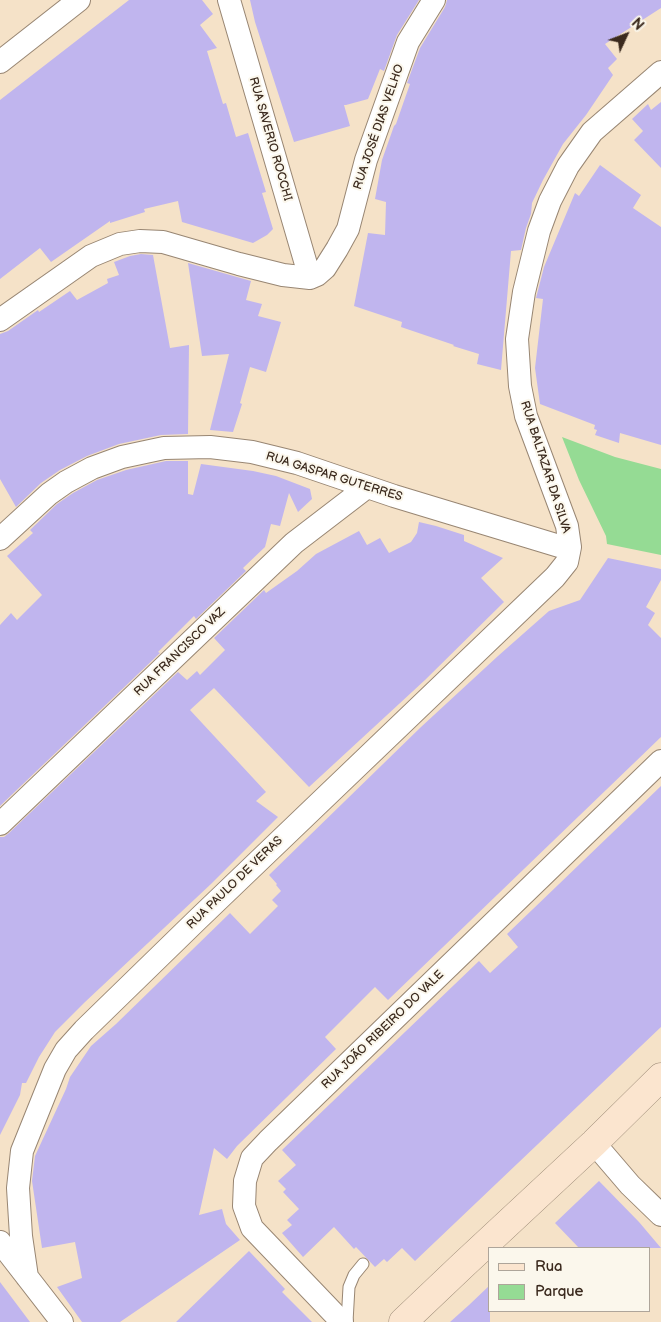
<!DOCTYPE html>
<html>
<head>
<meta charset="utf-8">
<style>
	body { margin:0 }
	#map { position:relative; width:661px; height:1322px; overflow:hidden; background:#f5e2c8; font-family:"Balsamiq Sans",sans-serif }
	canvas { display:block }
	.legend { position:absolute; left:488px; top:1247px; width:162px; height:65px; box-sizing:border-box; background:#fbf7ec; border:1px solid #aea59a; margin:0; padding:6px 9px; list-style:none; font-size:15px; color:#3b2a1e }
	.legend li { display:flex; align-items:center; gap:10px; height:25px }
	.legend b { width:25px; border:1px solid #aea59a }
	.north { position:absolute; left:601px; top:10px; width:50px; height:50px; -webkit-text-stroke:4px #fbf7ec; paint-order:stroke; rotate:47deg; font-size:14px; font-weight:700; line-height:20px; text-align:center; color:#3b2a1e }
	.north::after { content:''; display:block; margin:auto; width:18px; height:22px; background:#3b2a1e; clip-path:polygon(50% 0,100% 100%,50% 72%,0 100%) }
</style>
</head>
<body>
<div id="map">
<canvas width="661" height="1322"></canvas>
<ul class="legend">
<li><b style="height:6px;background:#fbe5cf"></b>Rua</li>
<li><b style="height:14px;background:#95db94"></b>Parque</li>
</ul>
<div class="north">N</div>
</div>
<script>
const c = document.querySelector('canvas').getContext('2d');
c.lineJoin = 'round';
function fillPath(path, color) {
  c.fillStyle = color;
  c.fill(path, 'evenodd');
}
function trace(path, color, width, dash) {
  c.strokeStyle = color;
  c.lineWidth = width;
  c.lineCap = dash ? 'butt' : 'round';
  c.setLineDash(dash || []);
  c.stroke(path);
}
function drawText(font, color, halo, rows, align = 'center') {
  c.font = font + ' "Balsamiq Sans",sans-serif';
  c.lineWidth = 4;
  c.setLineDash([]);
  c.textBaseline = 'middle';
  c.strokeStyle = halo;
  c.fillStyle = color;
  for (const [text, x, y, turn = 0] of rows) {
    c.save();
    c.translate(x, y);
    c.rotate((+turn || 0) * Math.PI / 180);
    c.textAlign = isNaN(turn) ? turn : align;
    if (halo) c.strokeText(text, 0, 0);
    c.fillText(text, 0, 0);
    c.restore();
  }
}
const green = new Path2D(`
	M 562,437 L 615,457 L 661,469 L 661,555 L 607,544 L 606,536 L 579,480 Z`);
const building = new Path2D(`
	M 129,0 L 202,0 L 213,14 L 200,25 L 217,48 L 207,51 L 223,104 L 226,103 L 236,137 L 248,133 L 266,192 L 262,193 L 273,229 L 267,235 L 253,243 L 182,222 L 178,201 L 144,209 L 145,212 L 110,223 L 110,221 L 51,262 L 40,248 L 0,279 L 0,100 Z
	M 250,0 L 419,0 L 397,35 L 384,71 L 380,69 L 368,99 L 346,105 L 344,105 L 350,126 L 294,142 L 255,22 Z
	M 447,0 L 661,0 L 661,8 L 605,44 L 617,59 L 608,68 L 613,75 L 586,115 L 563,144 L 543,180 L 532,203 L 531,214 L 526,228 L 521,250 L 511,251 L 501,370 L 477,364 L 479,354 L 453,346 L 454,345 L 401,327 L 402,322 L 354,306 L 368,233 L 385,235 L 386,202 L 375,199 L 382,160 L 394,126 L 396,124 L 404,101 L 410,84 L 407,83 L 420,48 L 445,7 Z
	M 661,102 L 661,168 L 634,140 L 643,131 L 632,119 L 648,104 L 651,110 Z
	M 600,165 L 641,195 L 633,208 L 661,227 L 661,445 L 620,433 L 619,443 L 595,435 L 597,430 L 594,429 L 595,425 L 540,404 L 535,368 L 543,299 L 536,298 L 544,267 L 575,193 L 579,196 Z
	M 141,254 L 153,255 L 170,348 L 189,345 L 188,434 L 161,435 L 119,444 L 87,456 L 60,470 L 41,483 L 16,507 L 0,479 L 0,334 L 8,331 L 38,310 L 39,312 L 70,291 L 77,300 L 108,283 L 107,279 L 119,275 L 114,262 L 130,256 Z
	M 188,263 L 251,281 L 246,300 L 262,304 L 258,316 L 281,322 L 266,372 L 250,367 L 240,403 L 242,404 L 233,432 L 210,430 L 229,354 L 202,356 Z
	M 166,461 L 188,461 L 188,494 L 193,495 L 201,464 L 253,471 L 276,476 L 310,489 L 312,499 L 298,512 L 289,493 L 280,526 L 271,524 L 265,547 L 243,568 L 246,571 L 196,619 L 194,616 L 158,652 L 160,653 L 0,806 L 0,625 L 11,613 L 17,620 L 42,595 L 7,556 L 33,533 L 30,530 L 57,504 L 73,493 L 97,480 L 126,470 Z
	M 419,522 L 436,526 L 464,535 L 464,541 L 503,558 L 481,578 L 504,602 L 425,680 L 309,787 L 214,688 L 190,710 L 266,792 L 256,801 L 278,817 L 211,884 L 85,1002 L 55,1032 L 39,1057 L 26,1083 L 22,1083 L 20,1095 L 0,1135 L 0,837 L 4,837 L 9,833 L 178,672 L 187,680 L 197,671 L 200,675 L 225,650 L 214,638 L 264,590 L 266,593 L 297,571 L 316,554 L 359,531 L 367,545 L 380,538 L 389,553 L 411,542 L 417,533 Z
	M 608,558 L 661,569 L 661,580 L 646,607 L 655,613 L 648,625 L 661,638 L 661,737 L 388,1000 L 375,987 L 325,1037 L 336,1049 L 237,1146 L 227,1159 L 214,1148 L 199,1215 L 222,1209 L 226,1224 L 240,1240 L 120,1322 L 82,1322 L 57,1287 L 82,1278 L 75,1242 L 42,1248 L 32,1181 L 35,1156 L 66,1089 L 70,1077 L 91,1046 L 116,1024 L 230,913 L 250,934 L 278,906 L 272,900 L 281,891 L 276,885 L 277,884 L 269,875 L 421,727 L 498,656 L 549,611 L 580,600 Z
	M 661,786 L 661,1027 L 415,1261 L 402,1248 L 387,1262 L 384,1259 L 375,1267 L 356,1247 L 354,1249 L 334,1227 L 303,1257 L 282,1233 L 292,1225 L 287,1220 L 299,1209 L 283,1192 L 286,1189 L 278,1181 L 296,1165 L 282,1150 L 479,961 L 490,973 L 518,947 L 507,934 Z
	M 599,1181 L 639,1222 L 661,1248 L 579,1248 L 555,1223 Z
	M 249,1251 L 285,1289 L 282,1292 L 312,1322 L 176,1322 Z
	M 0,1282 L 30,1322 L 0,1322 Z
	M 490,1285 L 490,1322 L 450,1322 L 469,1305 Z`);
const service = new Path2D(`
	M 347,1322 L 349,1287 L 354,1275 L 363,1264`);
const minor = new Path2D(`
	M 229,0 L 310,278
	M 0,62 L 79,0
	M 0,320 L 91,256 L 120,244 L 140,241 L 163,242 L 239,264 L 283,275 L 310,278 L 317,275 L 325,268 L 337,249 L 348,229 L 366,160 L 408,42 L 434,0
	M 0,539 L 49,494 L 66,482 L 92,468 L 122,457 L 164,448 L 210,447 L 252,452 L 297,463 L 394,496 L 569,549
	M 0,824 L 294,543 L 367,487
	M 594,1143 L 630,1185 L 661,1215
	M 0,1242 L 62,1322
	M 27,1277 L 21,1236 L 18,1188 L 22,1151 L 55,1069 L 66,1050 L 84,1030 L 197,920 L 555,577 L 567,562 L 570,547 L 567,526 L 526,416 L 520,386 L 517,339 L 524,292 L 539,231 L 550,201 L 568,166 L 592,132 L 661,72
	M 342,1322 L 252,1228 L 244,1206 L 245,1181 L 252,1158 L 268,1141 L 661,761`);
const secondary = new Path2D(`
	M 403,1322 L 463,1265 L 594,1143 L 661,1077`);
const streetNames = [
	["RUA JOSÉ DIAS VELHO",379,127,-71],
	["RUA SAVERIO ROCCHI",270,139,74],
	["RUA BALTAZAR DA SILVA",545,467,72],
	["RUA GASPAR GUTERRES",334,477,17],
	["RUA FRANCISCO VAZ",180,652,-44],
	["RUA PAULO DE VERAS",235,883,-44],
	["RUA JOÃO RIBEIRO DO VALE",383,1030,-44]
];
fillPath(green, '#95db94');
fillPath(building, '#c0b5ee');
trace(service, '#988673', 13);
trace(minor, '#988673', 24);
trace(secondary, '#988673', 29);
trace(service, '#fff', 11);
trace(minor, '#fff', 22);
trace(secondary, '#fbe5cf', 28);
drawText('12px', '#3b2a1e', '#fbf7ec', streetNames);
</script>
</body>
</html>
